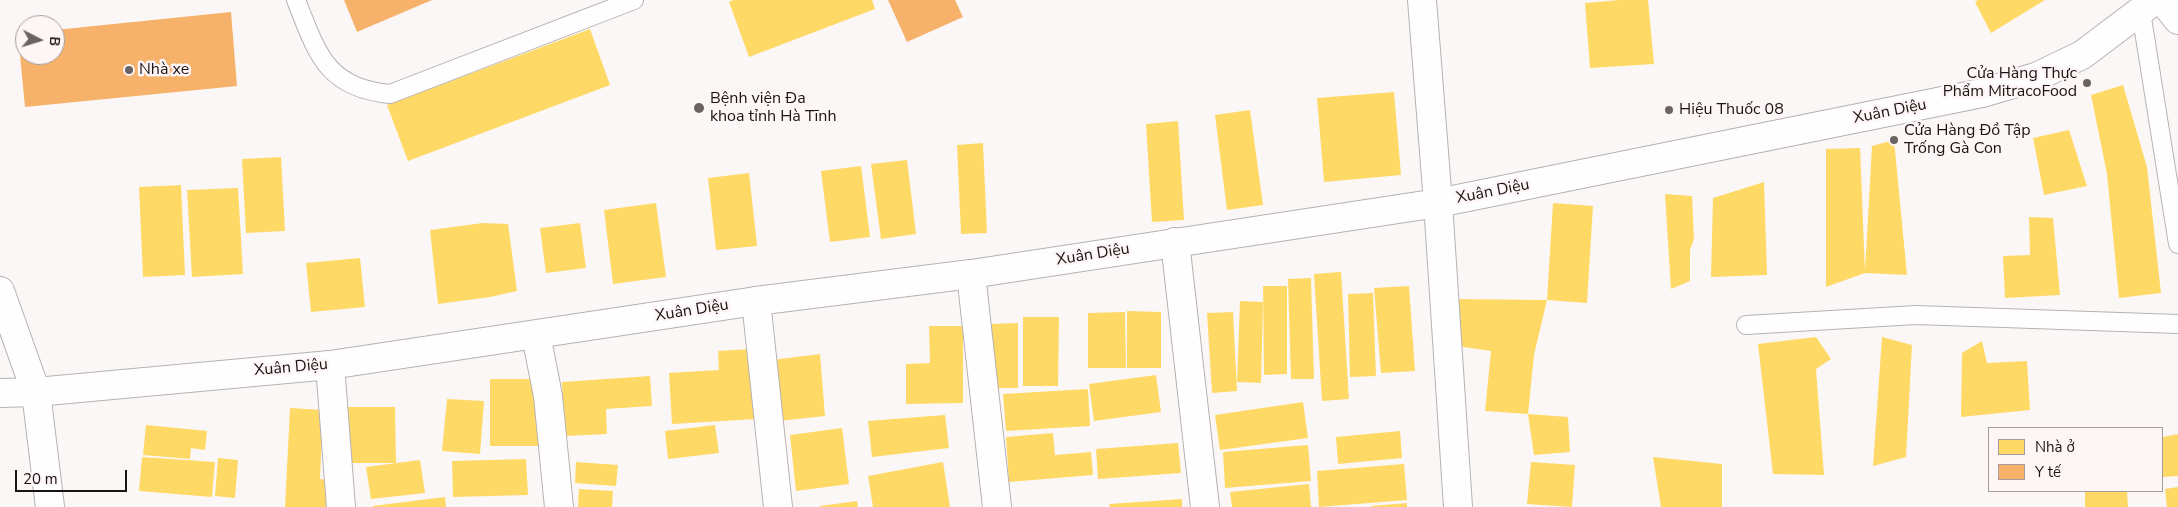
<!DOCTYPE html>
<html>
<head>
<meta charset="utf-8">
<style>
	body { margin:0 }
	#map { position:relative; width:2178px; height:507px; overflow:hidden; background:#fcf7f7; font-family:"Nunito Sans",sans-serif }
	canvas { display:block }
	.legend { position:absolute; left:1988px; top:427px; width:175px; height:65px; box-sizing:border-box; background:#fef5f6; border:1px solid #a39b9c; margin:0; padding:6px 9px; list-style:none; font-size:15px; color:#1b1414 }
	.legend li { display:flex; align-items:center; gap:10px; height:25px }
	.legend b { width:25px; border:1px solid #a39b9c }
	.north { position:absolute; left:15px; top:15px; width:50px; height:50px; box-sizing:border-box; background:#fef5f6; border:1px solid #a39b9c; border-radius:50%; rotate:95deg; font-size:14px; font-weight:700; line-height:20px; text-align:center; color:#1b1414 }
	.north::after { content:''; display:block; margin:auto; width:18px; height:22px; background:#6a6363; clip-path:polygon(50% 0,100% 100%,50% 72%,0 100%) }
	.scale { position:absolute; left:15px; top:470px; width:112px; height:22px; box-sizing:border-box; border:2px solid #1b1414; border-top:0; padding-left:6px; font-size:15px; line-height:18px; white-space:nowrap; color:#1b1414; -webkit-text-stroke:4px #fef5f6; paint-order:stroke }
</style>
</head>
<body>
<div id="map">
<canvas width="2178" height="507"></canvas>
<ul class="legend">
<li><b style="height:14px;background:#ffd966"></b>Nhà ở</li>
<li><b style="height:14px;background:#f6b26b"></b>Y tế</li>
</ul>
<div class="north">B</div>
<div class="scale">20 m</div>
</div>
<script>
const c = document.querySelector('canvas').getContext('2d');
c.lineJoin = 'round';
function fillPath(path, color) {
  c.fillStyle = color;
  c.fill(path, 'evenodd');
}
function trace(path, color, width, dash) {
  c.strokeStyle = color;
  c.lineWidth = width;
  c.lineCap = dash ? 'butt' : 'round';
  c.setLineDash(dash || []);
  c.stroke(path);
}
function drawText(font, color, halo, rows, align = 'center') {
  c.font = font + ' "Nunito Sans",sans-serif';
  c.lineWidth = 5;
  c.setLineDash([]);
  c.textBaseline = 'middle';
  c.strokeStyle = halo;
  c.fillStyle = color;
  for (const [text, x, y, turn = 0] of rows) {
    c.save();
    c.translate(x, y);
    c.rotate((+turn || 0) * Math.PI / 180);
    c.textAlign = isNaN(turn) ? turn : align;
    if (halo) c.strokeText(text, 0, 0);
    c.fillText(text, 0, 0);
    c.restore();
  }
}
const homes = new Path2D(`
	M 733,0 L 872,0 L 875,9 L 749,57 L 729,2 Z
	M 1620,0 L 1648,0 L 1654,64 L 1590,68 L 1585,3 Z
	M 1978,0 L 2045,0 L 1991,33 L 1975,2 Z
	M 590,29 L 610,85 L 408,161 L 387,105 Z
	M 2123,85 L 2147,167 L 2161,293 L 2119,298 L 2107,174 L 2091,95 Z
	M 1394,92 L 1401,175 L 1324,182 L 1317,98 Z
	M 1250,110 L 1263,205 L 1227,210 L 1215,115 Z
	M 1178,121 L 1184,220 L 1152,222 L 1146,124 Z
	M 2069,130 L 2087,186 L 2044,195 L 2033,138 Z
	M 1894,140 L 1907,275 L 1865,273 L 1826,287 L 1826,149 L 1860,148 L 1865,271 L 1872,146 Z
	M 983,143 L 987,233 L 961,234 L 957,145 Z
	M 281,157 L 285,231 L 246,233 L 242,159 Z
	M 907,160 L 916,234 L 881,239 L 871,164 Z
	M 861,166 L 870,237 L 830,242 L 821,171 Z
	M 749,173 L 757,246 L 716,250 L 708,178 Z
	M 1764,182 L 1767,275 L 1711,277 L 1713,198 Z
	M 181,185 L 185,275 L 143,277 L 139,187 Z
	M 238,188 L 243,274 L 192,277 L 187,190 Z
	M 1665,194 L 1692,196 L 1694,239 L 1690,250 L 1690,281 L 1671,289 Z
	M 656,203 L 666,277 L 613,284 L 604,210 Z
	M 1553,203 L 1593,206 L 1587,303 L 1547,300 Z
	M 2029,217 L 2053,218 L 2060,295 L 2005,298 L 2003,256 L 2030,255 Z
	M 483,223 L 508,224 L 517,291 L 490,297 L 438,304 L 430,230 Z
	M 580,223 L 586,268 L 546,273 L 540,228 Z
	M 360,258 L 365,307 L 311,312 L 306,263 Z
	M 1341,272 L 1349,399 L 1322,401 L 1314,274 Z
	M 1311,278 L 1314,379 L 1291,379 L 1288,279 Z
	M 1263,286 L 1287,286 L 1287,374 L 1264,375 Z
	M 1409,286 L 1415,371 L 1381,373 L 1374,288 Z
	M 1373,293 L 1376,376 L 1350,377 L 1348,294 Z
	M 1453,299 L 1547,300 L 1534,355 L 1528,414 L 1485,411 L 1491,351 L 1450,345 Z
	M 1240,301 L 1263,302 L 1261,383 L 1237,382 Z
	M 1127,311 L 1161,312 L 1161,368 L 1127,368 Z
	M 1125,312 L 1126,368 L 1088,368 L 1088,313 Z
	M 1233,312 L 1237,391 L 1212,393 L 1207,313 Z
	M 1023,317 L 1059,317 L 1058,386 L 1023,386 Z
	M 1018,323 L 1018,388 L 991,388 L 991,324 Z
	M 929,326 L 963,326 L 963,403 L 906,404 L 906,364 L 930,363 Z
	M 1816,337 L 1831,359 L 1816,369 L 1824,475 L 1773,474 L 1758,344 Z
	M 1882,337 L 1912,345 L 1906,457 L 1873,466 Z
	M 1982,341 L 1987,363 L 2027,361 L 2030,410 L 1961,417 L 1962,353 Z
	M 751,349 L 756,419 L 672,424 L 669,373 L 719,370 L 718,351 Z
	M 820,354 L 825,416 L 779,421 L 772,360 Z
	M 1156,375 L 1161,412 L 1094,421 L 1089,384 Z
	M 650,376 L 652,406 L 606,409 L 607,434 L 565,436 L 562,382 Z
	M 490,379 L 538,379 L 538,446 L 490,446 Z
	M 1088,389 L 1090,426 L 1006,431 L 1003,394 Z
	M 447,399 L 484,401 L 480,454 L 442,451 Z
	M 1303,402 L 1308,438 L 1220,450 L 1215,415 Z
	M 347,407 L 395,407 L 396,463 L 346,463 Z
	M 290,408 L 323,410 L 320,479 L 330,480 L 329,507 L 285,507 Z
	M 1528,414 L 1568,417 L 1570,452 L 1534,455 Z
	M 945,415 L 949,448 L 872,457 L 868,421 Z
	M 146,425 L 207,431 L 205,450 L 191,448 L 190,459 L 143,455 Z
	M 715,425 L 719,453 L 668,459 L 665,431 Z
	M 842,428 L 849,484 L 796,491 L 790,435 Z
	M 1400,431 L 1402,458 L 1338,464 L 1336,437 Z
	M 1053,433 L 1055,455 L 1091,452 L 1093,475 L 1009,482 L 1006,437 Z
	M 2178,434 L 2178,476 L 2162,477 L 2163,437 Z
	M 1178,443 L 1181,473 L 1098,479 L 1096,449 Z
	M 1308,445 L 1311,481 L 1225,488 L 1223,452 Z
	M 142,457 L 215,462 L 212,497 L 139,491 Z
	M 1653,457 L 1722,464 L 1722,507 L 1661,507 Z
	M 218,458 L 238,460 L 235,498 L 215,496 Z
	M 526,459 L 528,495 L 453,497 L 452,461 Z
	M 420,460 L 425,493 L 371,499 L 366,467 Z
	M 576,462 L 618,465 L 616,486 L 575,483 Z
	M 943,462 L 950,507 L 873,507 L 868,476 Z
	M 1531,462 L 1575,465 L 1572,507 L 1527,504 Z
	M 1404,464 L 1407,500 L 1319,507 L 1317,471 Z
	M 1309,484 L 1311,507 L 1232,507 L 1230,492 Z
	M 2178,487 L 2178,507 L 2167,507 L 2165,489 Z
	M 579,489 L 613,491 L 612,507 L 578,507 Z
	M 2085,491 L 2127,491 L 2128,507 L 2085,507 Z
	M 445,497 L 446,507 L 373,507 L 373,506 Z
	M 1182,499 L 1182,507 L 1110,507 L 1109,504 Z
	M 857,501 L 858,507 L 820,507 L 820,506 Z
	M 1407,503 L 1407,507 L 1371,507 L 1371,506 Z`);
const health = new Path2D(`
	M 344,0 L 432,0 L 357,32 Z
	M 888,0 L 955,0 L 963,17 L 907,42 Z
	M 231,12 L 237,86 L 25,107 L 18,34 L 25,33 L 25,55 L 55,55 L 55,30 Z`);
const service = new Path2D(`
	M 296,0 C 317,53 326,88 390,94 L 634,0
	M 2141,12 L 2178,244
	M 1746,325 L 1916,315 L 2178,324`);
const minor = new Path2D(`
	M 1422,0 L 1438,203 L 1458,507
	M 2162,0 L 2178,20
	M 1175,242 L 1205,507
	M 971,274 L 997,507
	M 756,301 L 778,507
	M 536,335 L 548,396 L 559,507
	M 330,365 L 341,507`);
const tertiary = new Path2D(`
	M 0,291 L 36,392 L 50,507
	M 0,393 L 36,392 L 330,365 L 756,301 L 971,274 L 1438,203 L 1982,93 L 2036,77 L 2082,55 L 2155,0`);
const markers = [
	[129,70,5,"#6a6363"],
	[2087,83,5,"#6a6363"],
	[699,108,6,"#6a6363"],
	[1669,110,5,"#6a6363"],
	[1894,140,5,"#6a6363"]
];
const poiNames = [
	["Nhà xe",139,70],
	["Cửa Hàng Thực",2077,74,"right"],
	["Phẩm MitracoFood",2077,92,"right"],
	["Bệnh viện Đa",710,99],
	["khoa tỉnh Hà Tĩnh",710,117],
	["Hiệu Thuốc 08",1679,110],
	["Cửa Hàng Đồ Tập",1904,131],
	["Trống Gà Con",1904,149]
];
const streetNames = [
	["Xuân Diệu",1890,112,-11],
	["Xuân Diệu",1493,192,-11],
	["Xuân Diệu",1093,255,-9],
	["Xuân Diệu",692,311,-9],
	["Xuân Diệu",291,368,-5]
];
fillPath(homes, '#ffd966');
fillPath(health, '#f6b26b');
trace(service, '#b7b1b1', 20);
trace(minor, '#b7b1b1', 30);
trace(tertiary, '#b7b1b1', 30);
trace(service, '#fffefe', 18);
trace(minor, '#fffefe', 28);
trace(tertiary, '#fffefe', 28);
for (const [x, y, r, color] of markers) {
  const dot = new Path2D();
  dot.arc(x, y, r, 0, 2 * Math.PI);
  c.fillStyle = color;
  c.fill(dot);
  trace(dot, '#fef5f6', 2);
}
drawText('16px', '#1b1414', '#fef5f6', poiNames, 'left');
drawText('16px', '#1b1414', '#fef5f6', streetNames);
</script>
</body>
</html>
